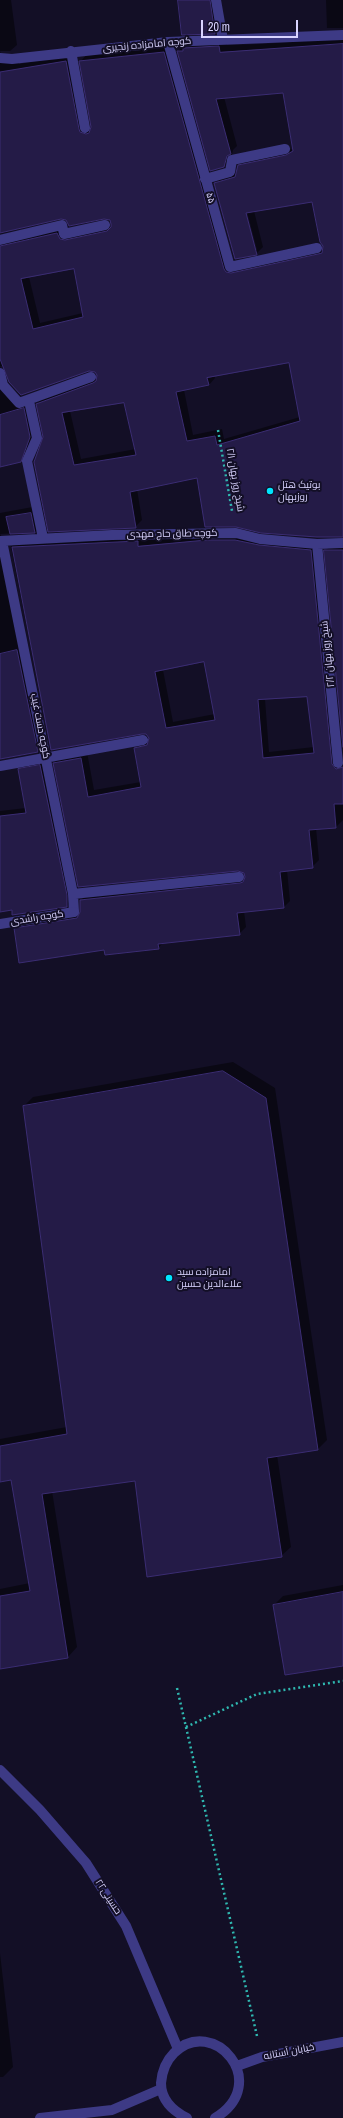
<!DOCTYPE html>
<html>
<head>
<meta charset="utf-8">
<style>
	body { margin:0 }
	#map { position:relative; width:343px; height:2118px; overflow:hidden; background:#130f26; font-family:"Archivo Narrow",sans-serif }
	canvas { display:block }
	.scale { position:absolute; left:201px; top:20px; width:97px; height:18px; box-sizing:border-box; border:2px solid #d9d4ff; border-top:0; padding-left:5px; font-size:12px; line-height:14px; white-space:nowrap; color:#d9d4ff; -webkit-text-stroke:3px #130f26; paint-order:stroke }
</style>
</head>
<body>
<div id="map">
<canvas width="343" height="2118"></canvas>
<div class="scale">20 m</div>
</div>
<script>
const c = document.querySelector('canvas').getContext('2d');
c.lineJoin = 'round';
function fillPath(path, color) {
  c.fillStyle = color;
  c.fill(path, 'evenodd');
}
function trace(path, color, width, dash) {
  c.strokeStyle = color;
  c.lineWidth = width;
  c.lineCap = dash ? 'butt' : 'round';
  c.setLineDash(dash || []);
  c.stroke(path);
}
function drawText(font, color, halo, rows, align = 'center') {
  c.font = font + ' "Archivo Narrow",Cairo,sans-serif';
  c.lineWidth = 4;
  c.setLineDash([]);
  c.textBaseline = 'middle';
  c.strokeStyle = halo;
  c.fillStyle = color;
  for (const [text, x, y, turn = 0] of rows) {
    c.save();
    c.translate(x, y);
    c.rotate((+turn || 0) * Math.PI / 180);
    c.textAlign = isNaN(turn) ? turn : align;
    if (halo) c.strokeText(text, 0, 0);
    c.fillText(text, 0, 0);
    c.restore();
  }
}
const shadow = new Path2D(`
	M 0,0 L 11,0 L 17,45 L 10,51 L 0,51 L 1,54 L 19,59 L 19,64 L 73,55 L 90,128 L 92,127 L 81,61 L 87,54 L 171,46 L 232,265 L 239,267 L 325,247 L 313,201 L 254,211 L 263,247 L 256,254 L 215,184 L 222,177 L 237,172 L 239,166 L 246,159 L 293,149 L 284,92 L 224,97 L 237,146 L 233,150 L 231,159 L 224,166 L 178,51 L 185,45 L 226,40 L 227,45 L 262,44 L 331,39 L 343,35 L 343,536 L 198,477 L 137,489 L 142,520 L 135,527 L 44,437 L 37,404 L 44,397 L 98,378 L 98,375 L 95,371 L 0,366 ZM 244,208 L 246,208 L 257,250 L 254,250 ZM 61,218 L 107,218 L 113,224 L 72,234 L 64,227 L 2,238 L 0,234 ZM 75,268 L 83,313 L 40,323 L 29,277 ZM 290,362 L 300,417 L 224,439 L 222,429 L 193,435 L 184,390 L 209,385 L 215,378 L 215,376 ZM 124,402 L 136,449 L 81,459 L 70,411 Z
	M 179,0 L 217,0 L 222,26 L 215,33 L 182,34 Z
	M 326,0 L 343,0 L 343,28 L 327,28 Z
	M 0,366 L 5,382 L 25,403 L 37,430 L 27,454 L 20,461 L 0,466 Z
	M 38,506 L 42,525 L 35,532 L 0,534 L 0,513 Z
	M 214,533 L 318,543 L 340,760 L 343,762 L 343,820 L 336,827 L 316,828 L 319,860 L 312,867 L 287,870 L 290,901 L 283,908 L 244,911 L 246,927 L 239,934 L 163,943 L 158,948 L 105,949 L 15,929 L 22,922 L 81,912 L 81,900 L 88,893 L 247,877 L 245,872 L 238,870 L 79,886 L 54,763 L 61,756 L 87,752 L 94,790 L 141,782 L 135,749 L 142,742 L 150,738 L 146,733 L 51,749 L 11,547 L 18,540 L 144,535 L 145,540 ZM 205,661 L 215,714 L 173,722 L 163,670 ZM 308,696 L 314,747 L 269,752 L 265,699 Z
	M 0,534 L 3,539 L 44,745 L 37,752 L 0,758 Z
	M 343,543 L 343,737 L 325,551 L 332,544 Z
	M 47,759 L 74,899 L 67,906 L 0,911 L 0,811 L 26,808 L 19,770 L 26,763 Z
	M 233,1062 L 275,1088 L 327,1440 L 318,1449 L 277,1455 L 291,1547 L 281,1556 L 136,1480 L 52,1491 L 77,1647 L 68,1657 L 0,1668 L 0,1589 L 30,1583 L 12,1479 L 0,1481 L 0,1439 L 67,1427 L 24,1106 L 33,1097 Z
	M 343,1585 L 343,1665 L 274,1605 L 283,1596 Z
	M 0,1953 L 13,2067 L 3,2077 L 0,2077 Z`);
const building = new Path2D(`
	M 178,0 L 210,0 L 215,34 L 182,35 Z
	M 343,44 L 343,537 L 317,537 L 261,533 L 236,527 L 205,527 L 197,478 L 130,492 L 136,528 L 48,532 L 34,462 L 43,437 L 36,404 L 93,383 L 96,381 L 97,375 L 95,372 L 89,371 L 21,395 L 9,382 L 0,359 L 0,246 L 57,233 L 60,239 L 65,240 L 107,231 L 111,227 L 111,224 L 110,220 L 104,219 L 69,226 L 66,220 L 61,219 L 0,233 L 0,72 L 66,61 L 79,129 L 80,132 L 86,134 L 89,133 L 91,127 L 79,61 L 164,52 L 224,269 L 226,272 L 231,273 L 318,254 L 322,253 L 323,246 L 320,242 L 312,202 L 246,213 L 257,255 L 235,259 L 214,183 L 235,177 L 238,165 L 286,155 L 293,151 L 283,93 L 216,99 L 231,154 L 227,156 L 224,167 L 210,171 L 177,51 L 183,51 L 183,48 L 219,46 L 220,52 ZM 74,269 L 83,317 L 33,329 L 21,279 ZM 289,363 L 300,421 L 217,445 L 215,436 L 187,441 L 176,392 L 209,385 L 207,378 ZM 124,403 L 136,455 L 74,465 L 62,413 Z
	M 24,408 L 30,437 L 21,462 L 0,467 L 0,415 Z
	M 31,513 L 35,533 L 10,534 L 6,517 Z
	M 207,540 L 235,540 L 259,545 L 311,550 L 332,764 L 336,769 L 343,767 L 343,804 L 334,804 L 336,828 L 309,830 L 313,868 L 280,872 L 284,908 L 237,913 L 240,935 L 158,944 L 159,949 L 105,955 L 104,950 L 19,963 L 14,928 L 77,918 L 80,912 L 80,900 L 240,883 L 243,882 L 245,877 L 244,873 L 238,871 L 78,887 L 53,763 L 81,758 L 88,797 L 141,787 L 134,748 L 147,745 L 149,738 L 146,734 L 142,734 L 51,750 L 12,547 L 138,541 L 138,546 ZM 204,662 L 215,720 L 166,728 L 155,672 ZM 307,697 L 314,753 L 263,758 L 258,700 Z
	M 324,550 L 343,550 L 343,747 Z
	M 17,650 L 38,752 L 0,759 L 0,654 Z
	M 40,765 L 67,895 L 67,907 L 12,915 L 12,910 L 0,912 L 0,816 L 26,813 L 18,769 Z
	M 223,1071 L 266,1098 L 318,1450 L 267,1458 L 282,1557 L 147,1577 L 135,1481 L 42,1494 L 68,1658 L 0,1669 L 0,1596 L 30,1591 L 11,1480 L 0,1482 L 0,1446 L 67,1434 L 23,1106 Z
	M 343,1592 L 343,1666 L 285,1675 L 273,1605 Z`);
const path = new Path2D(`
	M 218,430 L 232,511
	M 177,1688 L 257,2036
	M 186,1727 L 257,1694 L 343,1681`);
const service = new Path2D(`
	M 216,0 L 223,40
	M 168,42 L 230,267 L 317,248
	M 71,51 L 85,128
	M 0,58 L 12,59 L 168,42 L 343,35
	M 205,179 L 230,172 L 232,160 L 285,149
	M 0,240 L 62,225 L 64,234 L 105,225
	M 0,373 L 3,385 L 19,403 L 91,377
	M 29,401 L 37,438 L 27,461 L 43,538
	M 0,541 L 112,535 L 236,533 L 260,539 L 317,544 L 343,543
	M 2,541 L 73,894 L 74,912
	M 317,544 L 338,763
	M 0,766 L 143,740
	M 73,894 L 239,877
	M 40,2118 L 112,2110 L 161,2089`);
const minor = new Path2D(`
	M 0,924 L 74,912
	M 0,1770 L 40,1810 L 86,1863 L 126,1926 L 178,2049`);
const tertiary = new Path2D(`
	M 237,2066 L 262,2057 L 343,2042
	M 187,2118 C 173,2111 161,2100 161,2083 C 162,2071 165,2062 174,2053 C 213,2014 273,2083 215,2118`);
const markers = [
	[270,491,4,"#00e5ff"],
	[169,1278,4,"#00e5ff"]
];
const streetNames = [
	["کوچه امامزاده زنجیری",147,45,-5],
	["۵۵",210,198,74],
	["شیخ روز بهان ۲/۱",235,480,80],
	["کوچه طاق حاج مهدی",172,534,-1],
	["شیخ روز بهان ۲/۲",328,654,-96],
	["کوچه دست غیب",40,726,79],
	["کوچه راشدی",37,918,-9],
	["حسینی۲۲",108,1897,57],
	["خیابان آستانه",289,2052,-11]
];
const poiNames = [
	["بوتیک هتل",278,485],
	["روزبهان",278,497],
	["امامزاده سید",177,1272],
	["علاءالدین حسین",177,1284]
];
fillPath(shadow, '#0007');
fillPath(building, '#241b47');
trace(building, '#3b2d73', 1);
trace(path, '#2fb8b0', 2.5, [2, 3]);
trace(service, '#3d3a85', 10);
trace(minor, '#3d3a85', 10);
trace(tertiary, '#3d3a85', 10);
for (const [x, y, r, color] of markers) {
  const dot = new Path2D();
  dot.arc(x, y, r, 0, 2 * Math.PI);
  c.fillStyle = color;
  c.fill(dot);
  trace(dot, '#130f26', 1.5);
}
drawText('10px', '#d9d4ff', '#130f26', streetNames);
drawText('10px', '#d9d4ff', '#130f26', poiNames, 'left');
</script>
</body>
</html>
